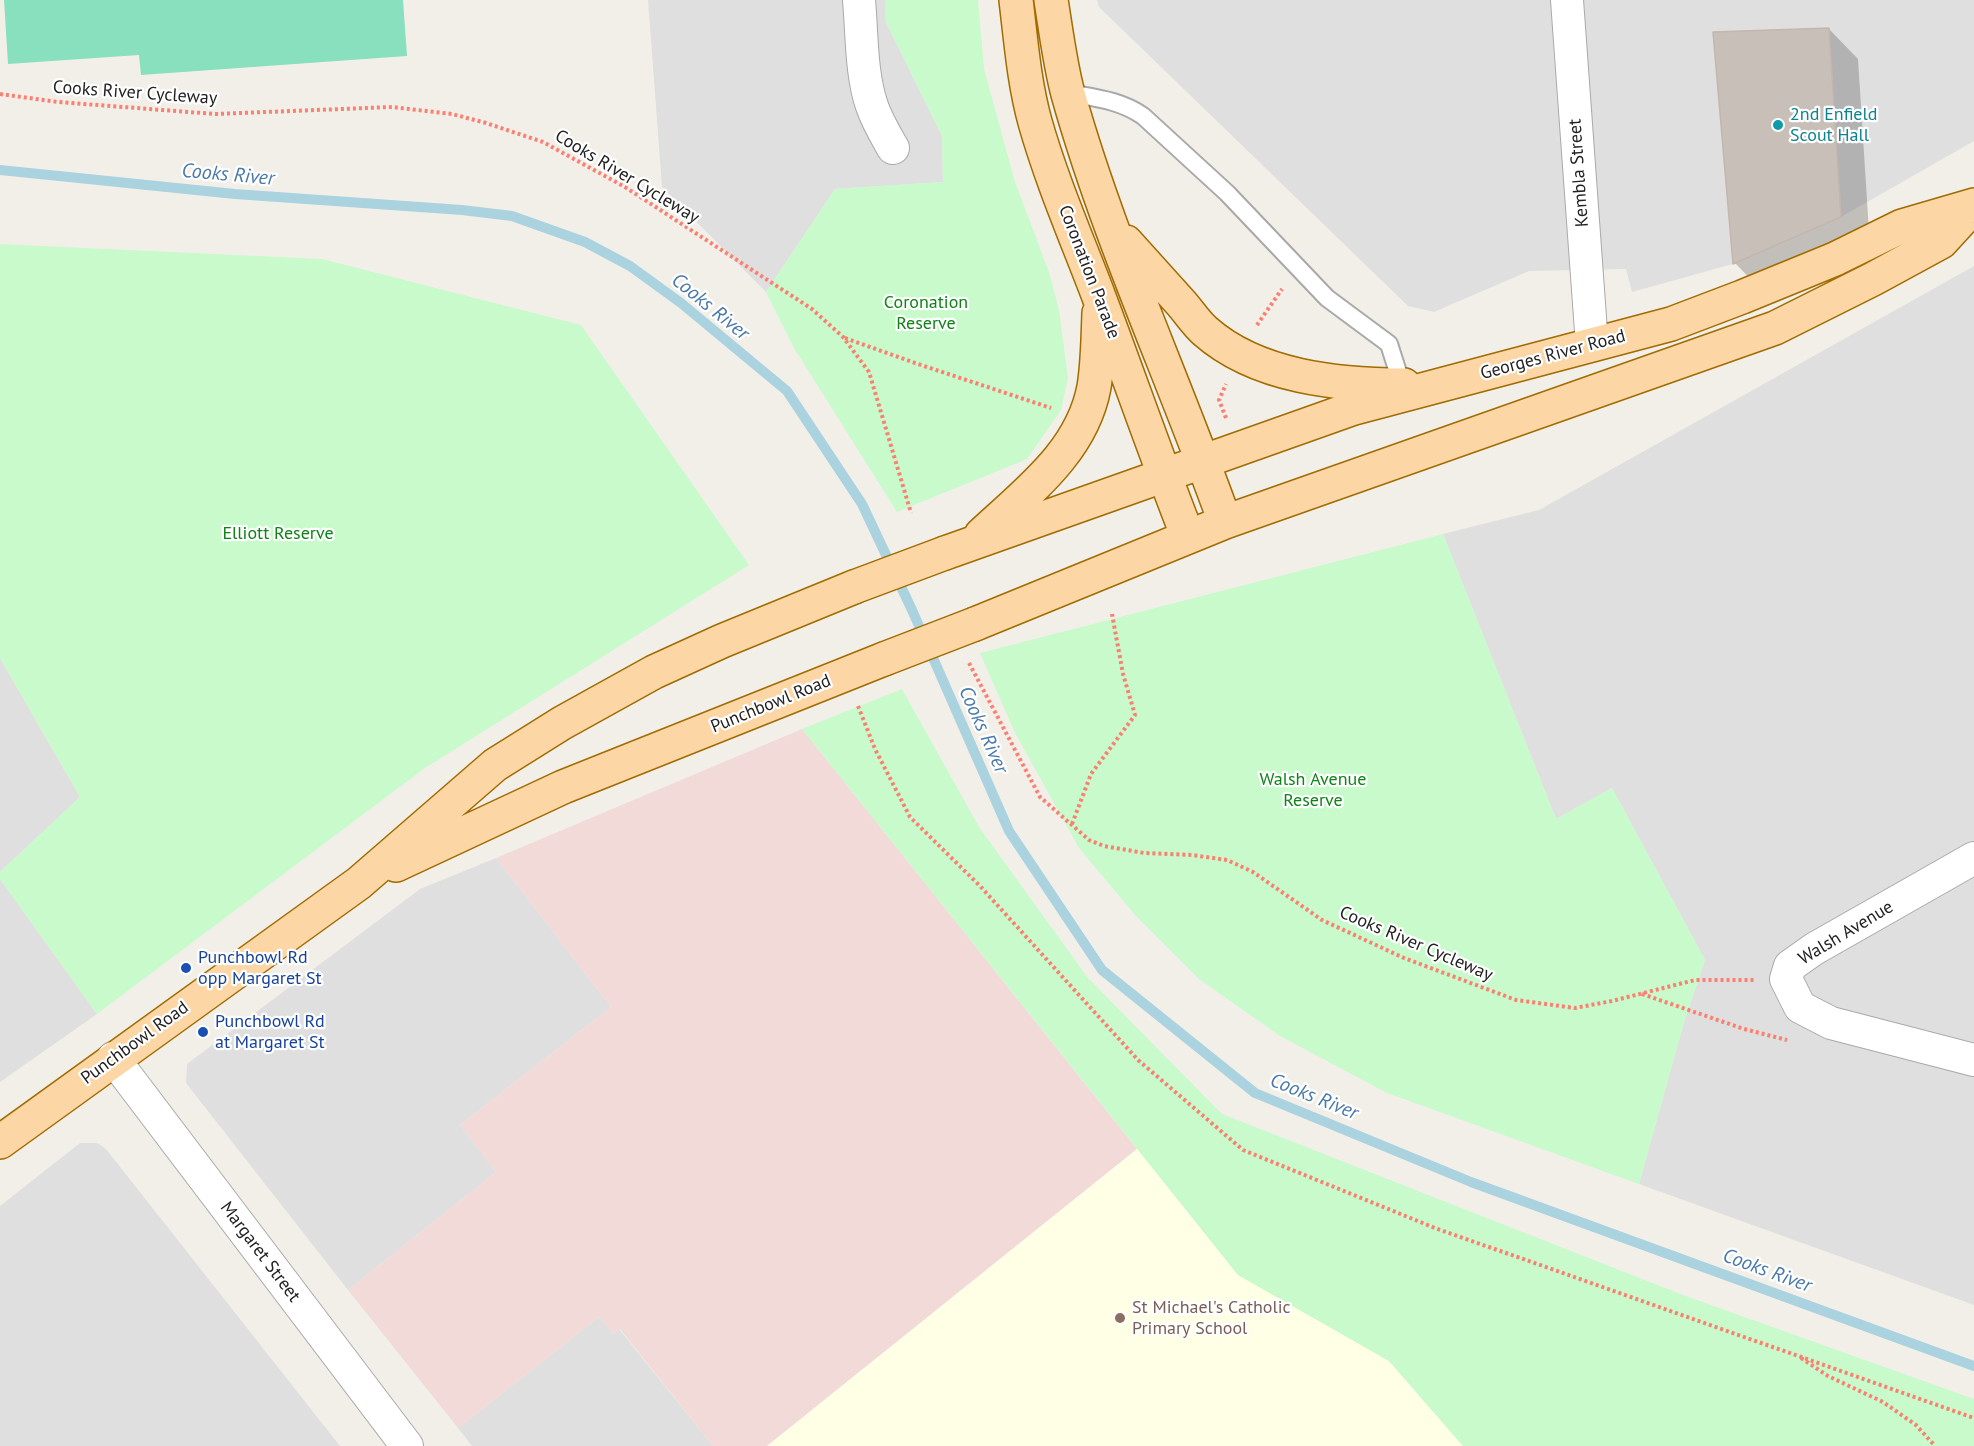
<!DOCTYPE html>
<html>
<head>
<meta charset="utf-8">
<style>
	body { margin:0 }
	canvas { display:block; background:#f2efe9 }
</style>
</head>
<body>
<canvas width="1974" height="1446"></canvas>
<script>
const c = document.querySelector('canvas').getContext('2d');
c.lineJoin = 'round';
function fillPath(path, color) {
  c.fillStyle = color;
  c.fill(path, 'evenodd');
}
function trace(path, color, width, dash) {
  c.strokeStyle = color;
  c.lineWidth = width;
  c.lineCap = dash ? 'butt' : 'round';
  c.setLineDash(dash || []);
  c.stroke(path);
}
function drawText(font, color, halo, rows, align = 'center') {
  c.font = font + ' "PT Sans",sans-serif';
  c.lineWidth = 4.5;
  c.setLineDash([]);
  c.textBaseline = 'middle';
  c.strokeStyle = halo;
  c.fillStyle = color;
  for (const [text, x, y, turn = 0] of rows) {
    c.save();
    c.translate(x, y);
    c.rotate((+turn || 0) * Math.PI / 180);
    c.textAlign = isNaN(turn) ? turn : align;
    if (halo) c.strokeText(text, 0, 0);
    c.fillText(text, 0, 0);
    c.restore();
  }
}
const residential = new Path2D(`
	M 648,0 L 885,0 L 886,22 L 942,136 L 943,182 L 835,189 L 766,292 L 662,187 Z
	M 1097,0 L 1974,0 L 1974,141 L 1841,217 L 1733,264 L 1632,292 L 1626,269 L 1529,271 L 1434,312 L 1408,306 L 1099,7 Z
	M 1974,266 L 1974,1305 L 1639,1184 L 1684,1022 L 1705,960 L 1612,788 L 1556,819 L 1443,534 L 1539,510 Z
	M 0,658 L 80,797 L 0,872 Z
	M 496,858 L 611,1007 L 460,1125 L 496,1172 L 348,1290 L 186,1083 L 187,1064 L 420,889 Z
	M 0,879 L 97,1014 L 0,1082 Z
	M 80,1143 L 97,1143 L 106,1149 L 340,1446 L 0,1446 L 0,1206 Z
	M 599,1317 L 614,1334 L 619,1329 L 713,1446 L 472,1446 L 458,1428 Z`);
const commercial = new Path2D(`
	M 802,729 L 1137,1149 L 767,1446 L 713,1446 L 620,1329 L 614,1334 L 599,1317 L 458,1428 L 348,1290 L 496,1172 L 460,1125 L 611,1007 L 496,858 Z`);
const education = new Path2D(`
	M 1137,1149 L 1238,1275 L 1389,1361 L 1463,1446 L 767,1446 Z`);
const park = new Path2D(`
	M 885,0 L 978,0 L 984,69 L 1015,182 L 1049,272 L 1059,310 L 1068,378 L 1061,410 L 1027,459 L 897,512 L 794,348 L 766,292 L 835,189 L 943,182 L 942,136 L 886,22 Z
	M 0,244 L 322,259 L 581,325 L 749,565 L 425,768 L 97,1014 L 0,879 L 0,872 L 80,797 L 0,658 Z
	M 1443,534 L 1556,819 L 1612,788 L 1705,960 L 1684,1022 L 1639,1184 L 1387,1093 L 1280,1036 L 1199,979 L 1136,916 L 1079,848 L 1015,733 L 980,653 Z
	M 902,689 L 979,827 L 1088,978 L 1222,1114 L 1683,1295 L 1974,1399 L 1974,1446 L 1463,1446 L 1389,1361 L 1238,1275 L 802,729 Z`);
const pitch = new Path2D(`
	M 4,0 L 403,0 L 407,56 L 141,75 L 139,55 L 8,64 Z`);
const shadow = new Path2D(`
	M 1829,29 L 1858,59 L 1870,247 L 1764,293 L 1735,263 L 1715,34 Z`);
const stream = new Path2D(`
	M 0,170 L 235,194 L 462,210 L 512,216 L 585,242 L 630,266 L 681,303 L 787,391 L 862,504 L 912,610 L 1009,831 L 1102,970 L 1255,1093 L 1471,1182 L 1974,1366`);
const building = new Path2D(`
	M 1829,28 L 1841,217 L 1733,264 L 1713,32 Z`);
const path = new Path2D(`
	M 0,94 L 58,102 L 215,114 L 392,107 L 452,114 L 486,123 L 543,142 L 625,187 L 812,309 L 843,337 L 869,372 L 911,513
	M 1257,325 L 1282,289
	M 845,338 L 915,363 L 1051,408
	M 1226,418 L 1219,400 L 1226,384
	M 969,663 L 1040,797 L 1089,840 L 1104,846 L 1144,853 L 1192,855 L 1227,860 L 1253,872 L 1322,920 L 1404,958 L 1516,1000 L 1575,1008 L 1612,1001 L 1695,980 L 1755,980
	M 858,706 L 875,749 L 910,817 L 980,886 L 1138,1060 L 1243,1150 L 1435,1228 L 1974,1418
	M 1072,824 L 1091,774 L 1135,715 L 1123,674 L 1112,614
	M 1642,994 L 1744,1029 L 1787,1040
	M 1801,1358 L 1828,1376 L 1883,1402 L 1916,1425 L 1935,1446`);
const lane = new Path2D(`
	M 1068,93 C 1095,98 1120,100 1143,116 L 1227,193 L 1327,298 L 1389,344 L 1402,385`);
const street = new Path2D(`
	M 859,0 C 862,33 861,75 872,106 C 877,121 885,134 893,148
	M 1567,0 L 1592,345
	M 1974,858 L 1814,949 L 1790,966 L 1786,979 L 1800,1007 L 1831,1023 L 1974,1060
	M 113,1058 L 407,1446`);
const primary = new Path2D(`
	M 1016,0 C 1021,41 1024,82 1035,122 C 1052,182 1077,239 1099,297 C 1129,377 1157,458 1188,537
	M 1051,0 C 1056,31 1060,64 1068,94 C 1109,240 1174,379 1225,522
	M 1126,242 C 1144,262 1163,283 1181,303 C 1189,312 1196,323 1205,331 C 1257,377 1338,385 1404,385
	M 981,535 C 1027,492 1082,452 1094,387 C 1098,363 1098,338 1099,313
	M 945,553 L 1354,408 L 1671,324 L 1742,297 L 1835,259 L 1902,226 L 1974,205
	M 975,624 L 1225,522 L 1775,328 L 1873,279 L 1941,242 L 1974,206
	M 396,865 L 563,787 L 884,659
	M 0,1142 L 359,883 L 495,765 L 562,723 L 654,672 L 722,641 L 854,587`);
const primaryBridge = new Path2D(`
	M 854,587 L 945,553
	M 884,659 L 975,624`);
const markers = [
	[1778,125,6,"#0f9aa8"],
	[186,968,6,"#1a4fb4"],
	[203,1032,6,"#1a4fb4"],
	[1120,1318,6,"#8d6e63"]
];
const streetNames = [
	["Cooks River Cycleway",135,93,4],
	["Kembla Street",1579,173,-94],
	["Cooks River Cycleway",627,177,31],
	["Coronation Parade",1089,272,69],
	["Georges River Road",1553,355,-15],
	["Punchbowl Road",771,704,-22],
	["Walsh Avenue",1846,933,-31],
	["Cooks River Cycleway",1416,944,23],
	["Punchbowl Road",135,1043,-36],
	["Margaret Street",260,1252,53]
];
const cultureNames = [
	["2nd Enfield",1790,115],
	["Scout Hall",1790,136]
];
const parkNames = [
	["Coronation",926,303],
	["Reserve",926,324],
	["Elliott Reserve",278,534],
	["Walsh Avenue",1313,780],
	["Reserve",1313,801]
];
const transitNames = [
	["Punchbowl Rd",198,958],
	["opp Margaret St",198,979],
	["Punchbowl Rd",215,1022],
	["at Margaret St",215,1043]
];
const educationNames = [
	["St Michael's Catholic",1132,1308],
	["Primary School",1132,1329]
];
const waterNames = [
	["Cooks River",228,175,5],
	["Cooks River",710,307,39],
	["Cooks River",983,730,66],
	["Cooks River",1314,1097,22],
	["Cooks River",1767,1271,20]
];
fillPath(residential, '#e0dfdf');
fillPath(commercial, '#f2dad9');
fillPath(education, '#ffffe5');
fillPath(park, '#c8facc');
fillPath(pitch, '#88e0be');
fillPath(shadow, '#0003');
trace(stream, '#aad3df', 10);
fillPath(building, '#c7bfb8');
trace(building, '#c4b6ab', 1.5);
trace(lane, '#a9a9a9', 20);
trace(street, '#a9a9a9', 34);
trace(primary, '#a06b00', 36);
trace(path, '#fa8072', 4, [3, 3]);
trace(lane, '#fff', 16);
trace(street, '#fff', 32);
trace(primary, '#fcd6a4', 33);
trace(primaryBridge, '#a06b00', 36, []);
trace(primaryBridge, '#fcd6a4', 33);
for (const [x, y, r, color] of markers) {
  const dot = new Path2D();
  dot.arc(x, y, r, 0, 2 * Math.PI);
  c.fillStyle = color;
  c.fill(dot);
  trace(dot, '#fff', 2);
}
drawText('18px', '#222', '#fff', streetNames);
drawText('18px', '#0d838f', '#fff', cultureNames, 'left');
drawText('18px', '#0c8416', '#fff', parkNames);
drawText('18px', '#164399', '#fff', transitNames, 'left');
drawText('18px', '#785e54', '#fff', educationNames, 'left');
drawText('italic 20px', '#4a7aab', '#fff', waterNames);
</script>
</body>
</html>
